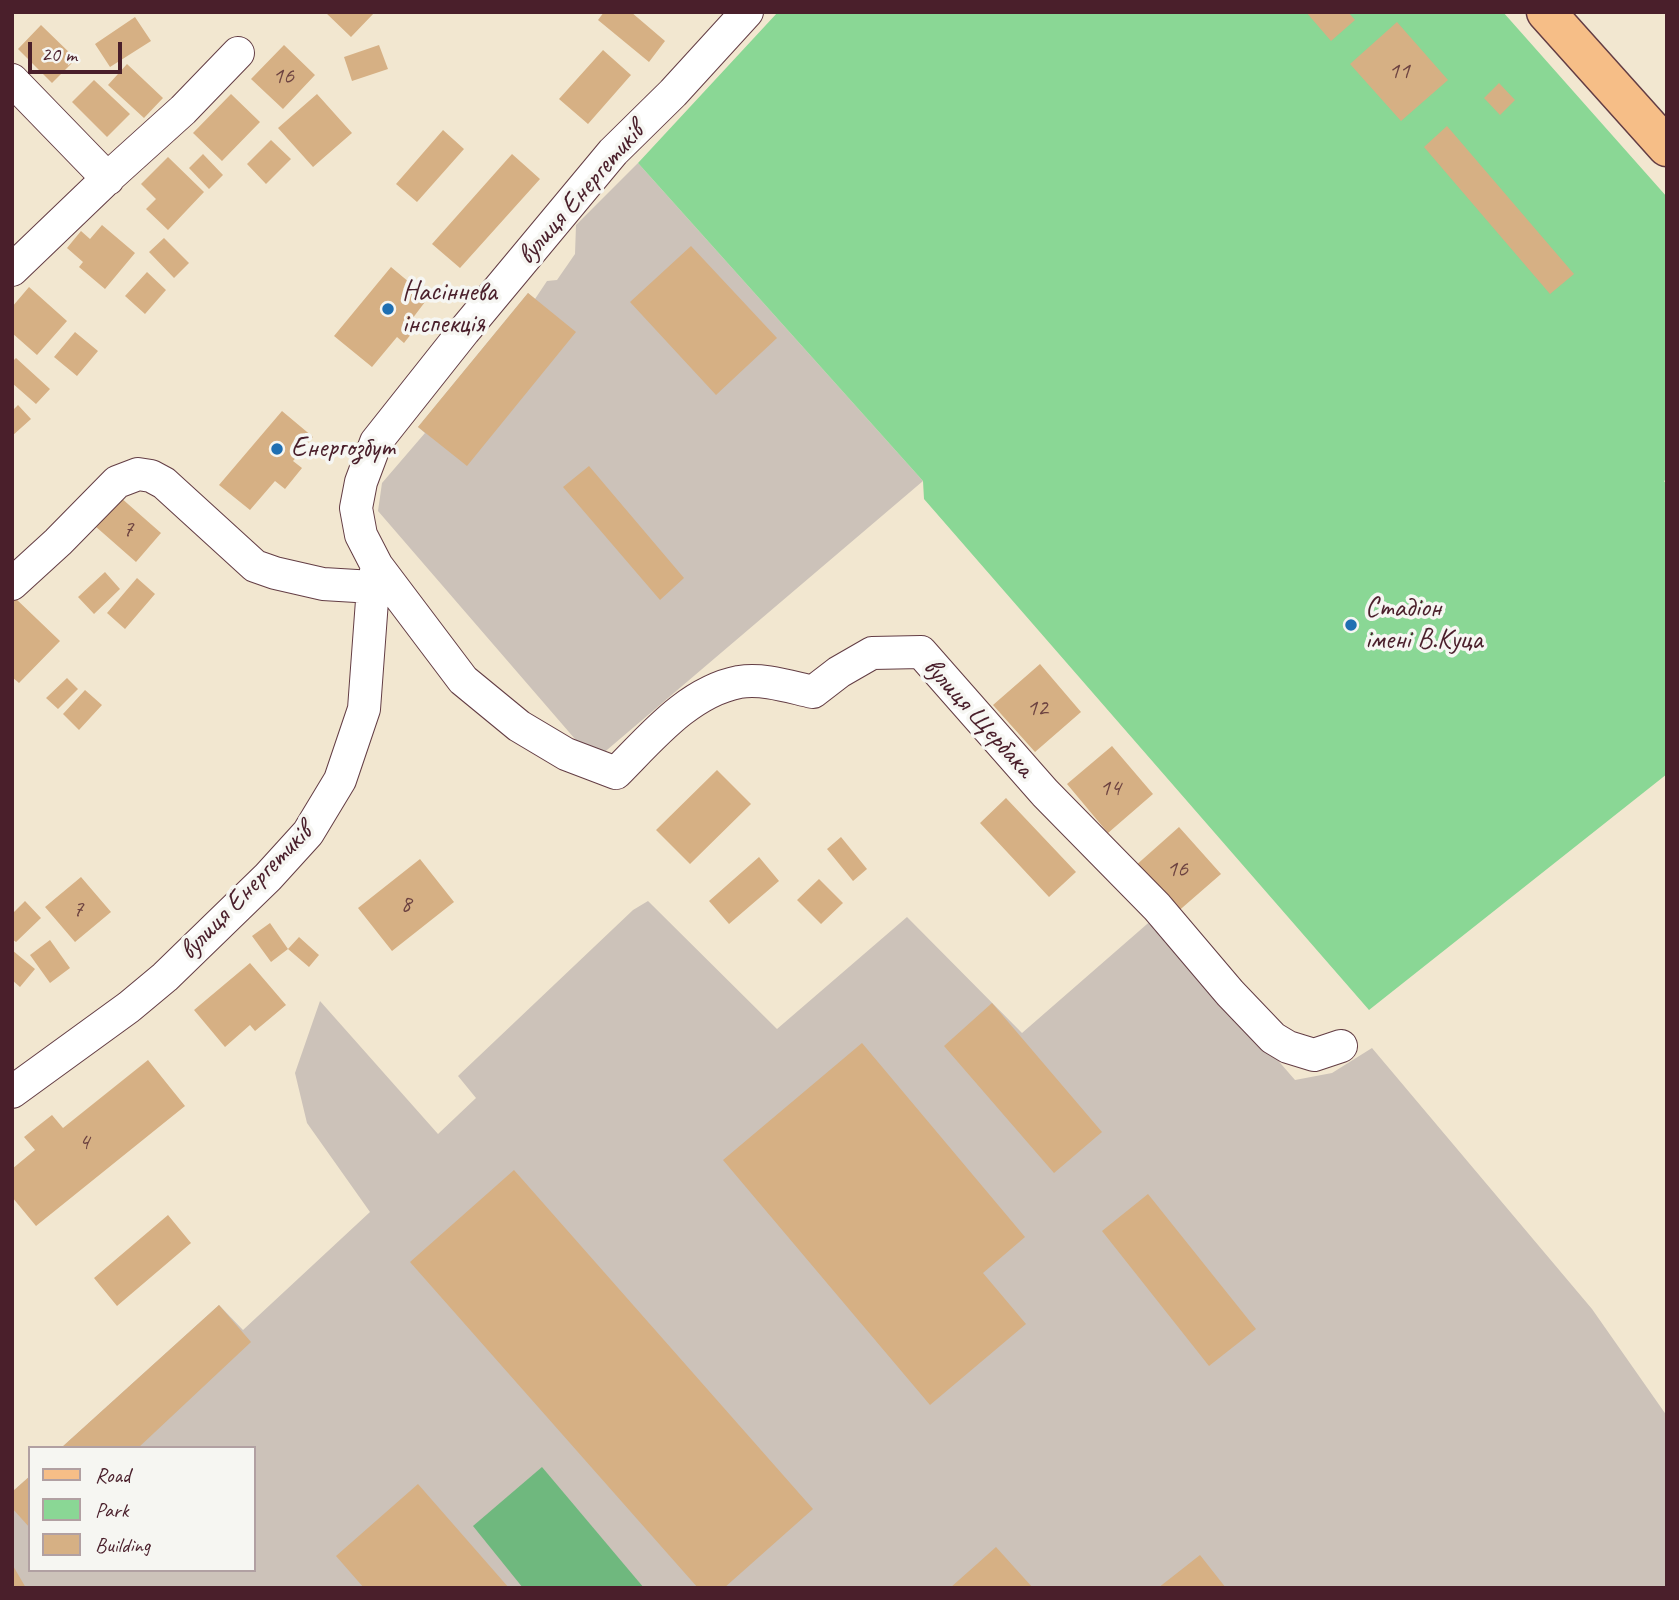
<!DOCTYPE html>
<html>
<head>
<meta charset="utf-8">
<style>
	body { margin:0 }
	#map { position:relative; width:1679px; height:1600px; overflow:hidden; background:#f2e7d0; font-family:Caveat,sans-serif }
	canvas { display:block }
	.frame { position:absolute; inset:0; border:14px solid #4a1f2b; pointer-events:none }
	.legend { position:absolute; left:28px; top:1446px; width:228px; height:126px; box-sizing:border-box; background:#f6f6f2; border:2px solid #b1a0a2; margin:0; padding:9px 12px; list-style:none; font-size:21px; color:#4a1f2b }
	.legend li { display:flex; align-items:center; gap:14px; height:35px }
	.legend b { width:35px; border:2px solid #b1a0a2 }
	.scale { position:absolute; left:28px; top:42px; width:94px; height:32px; box-sizing:border-box; border:4px solid #4a1f2b; border-top:0; padding-left:9px; font-size:21px; line-height:24px; white-space:nowrap; color:#4a1f2b; -webkit-text-stroke:5px #f6f6f2; paint-order:stroke }
</style>
</head>
<body>
<div id="map">
<canvas width="1679" height="1600"></canvas>
<div class="frame"></div>
<ul class="legend">
<li><b style="height:9px;background:#f6be87"></b>Road</li>
<li><b style="height:19px;background:#8ad795"></b>Park</li>
<li><b style="height:19px;background:#d6b084"></b>Building</li>
</ul>
<div class="scale">20 m</div>
</div>
<script>
const c = document.querySelector('canvas').getContext('2d');
c.lineJoin = 'round';
function fillPath(path, color) {
  c.fillStyle = color;
  c.fill(path, 'evenodd');
}
function trace(path, color, width, dash) {
  c.strokeStyle = color;
  c.lineWidth = width;
  c.lineCap = dash ? 'butt' : 'round';
  c.setLineDash(dash || []);
  c.stroke(path);
}
function drawText(font, color, halo, rows, align = 'center') {
  c.font = font + ' Caveat,sans-serif';
  c.lineWidth = 7;
  c.setLineDash([]);
  c.textBaseline = 'middle';
  c.strokeStyle = halo;
  c.fillStyle = color;
  for (const [text, x, y, turn = 0] of rows) {
    c.save();
    c.translate(x, y);
    c.rotate((+turn || 0) * Math.PI / 180);
    c.textAlign = isNaN(turn) ? turn : align;
    if (halo) c.strokeText(text, 0, 0);
    c.fillText(text, 0, 0);
    c.restore();
  }
}
const industrial = new Path2D(`
	M 638,163 L 923,481 L 594,761 L 378,511 L 382,483 L 425,433 L 418,427 L 528,293 L 535,299 L 547,281 L 557,280 L 575,254 L 576,225 Z
	M 648,901 L 777,1029 L 907,917 L 1022,1033 L 1154,918 L 1295,1080 L 1332,1073 L 1372,1048 L 1592,1309 L 1667,1416 L 1667,1588 L 12,1588 L 12,1492 L 30,1476 L 30,1570 L 254,1570 L 254,1448 L 61,1448 L 219,1305 L 243,1330 L 370,1212 L 307,1123 L 295,1073 L 320,1001 L 438,1134 L 476,1098 L 458,1076 L 633,910 Z`);
const green = new Path2D(`
	M 778,12 L 1503,12 L 1667,197 L 1667,479 L 1664,481 L 1667,485 L 1667,774 L 1369,1010 L 924,499 L 923,481 L 638,163 Z`);
const forest = new Path2D(`
	M 542,1467 L 644,1588 L 523,1588 L 473,1526 Z`);
const building = new Path2D(`
	M 325,12 L 375,12 L 351,37 Z
	M 604,12 L 631,12 L 665,41 L 649,62 L 598,20 Z
	M 1306,12 L 1348,12 L 1355,20 L 1331,41 Z
	M 135,17 L 151,41 L 110,67 L 95,44 Z
	M 1397,22 L 1448,80 L 1401,121 L 1350,64 Z
	M 41,25 L 76,59 L 52,83 L 18,49 Z
	M 284,45 L 315,75 L 283,109 L 251,79 Z
	M 379,45 L 388,69 L 352,81 L 344,57 Z
	M 603,50 L 631,75 L 588,124 L 559,99 Z
	M 127,64 L 163,98 L 144,118 L 108,85 Z
	M 94,80 L 130,114 L 107,137 L 72,102 Z
	M 1499,83 L 1515,100 L 1500,115 L 1484,98 Z
	M 231,94 L 260,122 L 222,161 L 193,133 Z
	M 317,94 L 352,133 L 313,167 L 278,128 Z
	M 1447,126 L 1574,274 L 1550,294 L 1424,147 Z
	M 443,130 L 464,149 L 417,202 L 396,184 Z
	M 271,140 L 291,159 L 266,184 L 247,164 Z
	M 203,154 L 223,175 L 209,189 L 189,168 Z
	M 512,154 L 540,179 L 460,268 L 432,244 Z
	M 168,157 L 204,192 L 168,230 L 146,209 L 156,199 L 141,184 Z
	M 102,225 L 135,253 L 105,289 L 79,267 L 83,262 L 67,248 L 81,231 L 90,239 Z
	M 164,238 L 189,263 L 174,278 L 149,252 Z
	M 691,246 L 777,338 L 716,395 L 630,302 Z
	M 391,267 L 428,298 L 412,319 L 419,324 L 404,343 L 397,337 L 372,367 L 334,336 Z
	M 147,272 L 166,290 L 145,314 L 125,296 Z
	M 29,287 L 67,321 L 37,355 L 12,333 L 12,307 Z
	M 528,293 L 576,332 L 467,466 L 418,427 Z
	M 75,332 L 98,351 L 77,376 L 54,357 Z
	M 16,358 L 50,389 L 36,404 L 12,383 L 12,362 Z
	M 18,405 L 31,419 L 12,436 L 12,411 Z
	M 282,411 L 313,437 L 293,461 L 302,468 L 285,489 L 275,481 L 250,510 L 219,485 Z
	M 589,466 L 684,578 L 660,600 L 563,487 Z
	M 120,497 L 161,533 L 136,562 L 95,526 Z
	M 105,572 L 120,589 L 94,614 L 78,597 Z
	M 137,578 L 155,594 L 125,629 L 107,613 Z
	M 14,597 L 60,641 L 19,683 L 12,677 Z
	M 1040,664 L 1081,712 L 1035,752 L 993,705 Z
	M 67,678 L 78,689 L 58,709 L 46,698 Z
	M 85,690 L 102,705 L 79,730 L 63,714 Z
	M 1112,746 L 1153,794 L 1108,833 L 1067,784 Z
	M 717,770 L 751,804 L 690,864 L 656,830 Z
	M 1006,798 L 1076,872 L 1049,897 L 980,823 Z
	M 1179,827 L 1221,874 L 1175,914 L 1134,867 Z
	M 841,837 L 867,869 L 853,881 L 827,849 Z
	M 759,857 L 779,881 L 729,924 L 709,901 Z
	M 420,859 L 454,902 L 392,951 L 358,908 Z
	M 81,877 L 111,912 L 75,942 L 45,907 Z
	M 819,879 L 843,903 L 821,924 L 797,900 Z
	M 25,901 L 41,918 L 16,942 L 12,939 L 12,914 Z
	M 270,923 L 288,949 L 271,962 L 252,936 Z
	M 299,937 L 319,955 L 309,967 L 288,949 Z
	M 50,940 L 70,968 L 50,983 L 30,955 Z
	M 12,950 L 35,969 L 20,987 L 12,980 Z
	M 250,963 L 286,1005 L 255,1031 L 250,1025 L 225,1047 L 194,1010 Z
	M 992,1003 L 1102,1132 L 1054,1173 L 944,1046 Z
	M 862,1043 L 1025,1237 L 983,1273 L 1026,1324 L 930,1405 L 723,1160 Z
	M 148,1060 L 185,1106 L 36,1226 L 12,1197 L 12,1169 L 35,1150 L 24,1137 L 52,1115 L 63,1128 Z
	M 514,1170 L 813,1509 L 724,1588 L 698,1588 L 410,1262 Z
	M 1148,1194 L 1256,1329 L 1209,1366 L 1102,1231 Z
	M 168,1215 L 191,1243 L 117,1306 L 94,1278 Z
	M 219,1305 L 251,1342 L 138,1448 L 61,1448 Z
	M 30,1476 L 30,1528 L 12,1508 L 12,1492 Z
	M 418,1484 L 509,1588 L 364,1588 L 336,1556 Z
	M 996,1547 L 1033,1588 L 950,1588 Z
	M 1200,1555 L 1226,1588 L 1158,1588 Z
	M 12,1564 L 26,1588 L 12,1588 Z`);
const minor = new Path2D(`
	M 12,80 L 108,179
	M 12,270 L 111,175 L 183,110 L 238,53
	M 377,566 L 463,680 L 519,726 L 566,754 L 616,773 C 651,738 688,692 739,682 C 764,678 790,687 813,692 L 839,672 L 872,653 L 921,652 L 1045,793 L 1157,907 L 1230,993 L 1273,1038 L 1288,1047 L 1314,1055 L 1341,1046
	M 12,584 L 58,542 L 117,482 L 138,474 L 151,476 L 164,483 L 255,566 L 275,573 L 323,584 L 373,587
	M 12,1092 L 129,1007 L 165,977 L 268,877 L 308,833 L 340,780 L 364,709 L 373,587 L 377,566 L 361,535 L 356,508 L 361,482 L 376,442 L 464,331 L 613,152 L 673,93 L 747,12`);
const major = new Path2D(`
	M 1546,12 L 1667,147`);
const markers = [
	[388,309,7,"#1f6fb2"],
	[277,449,7,"#1f6fb2"],
	[1351,625,7,"#1f6fb2"]
];
const numberNames = [
	["11",1399,72],
	["16",283,77],
	["7",128,530],
	["12",1037,709],
	["14",1110,789],
	["16",1177,870],
	["8",406,905],
	["7",78,910],
	["4",84,1143]
];
const streetNames = [
	["вулиця Енергетиків",581,194,-49],
	["вулиця Щербака",978,718,48],
	["вулиця Енергетиків",246,892,-46]
];
const poiNames = [
	["Насіннева",402,293],
	["інспекція",402,325],
	["Енергозбут",291,449],
	["Стадіон",1365,609],
	["імені В.Куца",1365,641]
];
fillPath(industrial, '#ccc2b9');
fillPath(green, '#8ad795');
fillPath(forest, '#6fb87e');
fillPath(building, '#d6b084');
trace(minor, '#633d44', 34);
trace(major, '#633d44', 41);
trace(minor, '#fff', 32);
trace(major, '#f6be87', 38);
for (const [x, y, r, color] of markers) {
  const dot = new Path2D();
  dot.arc(x, y, r, 0, 2 * Math.PI);
  c.fillStyle = color;
  c.fill(dot);
  trace(dot, '#f6f6f2', 2.5);
}
drawText('24px', '#6d4341', null, numberNames);
drawText('28px', '#4a1f2b', '#f6f6f2', streetNames);
drawText('28px', '#4a1f2b', '#f6f6f2', poiNames, 'left');
</script>
</body>
</html>
